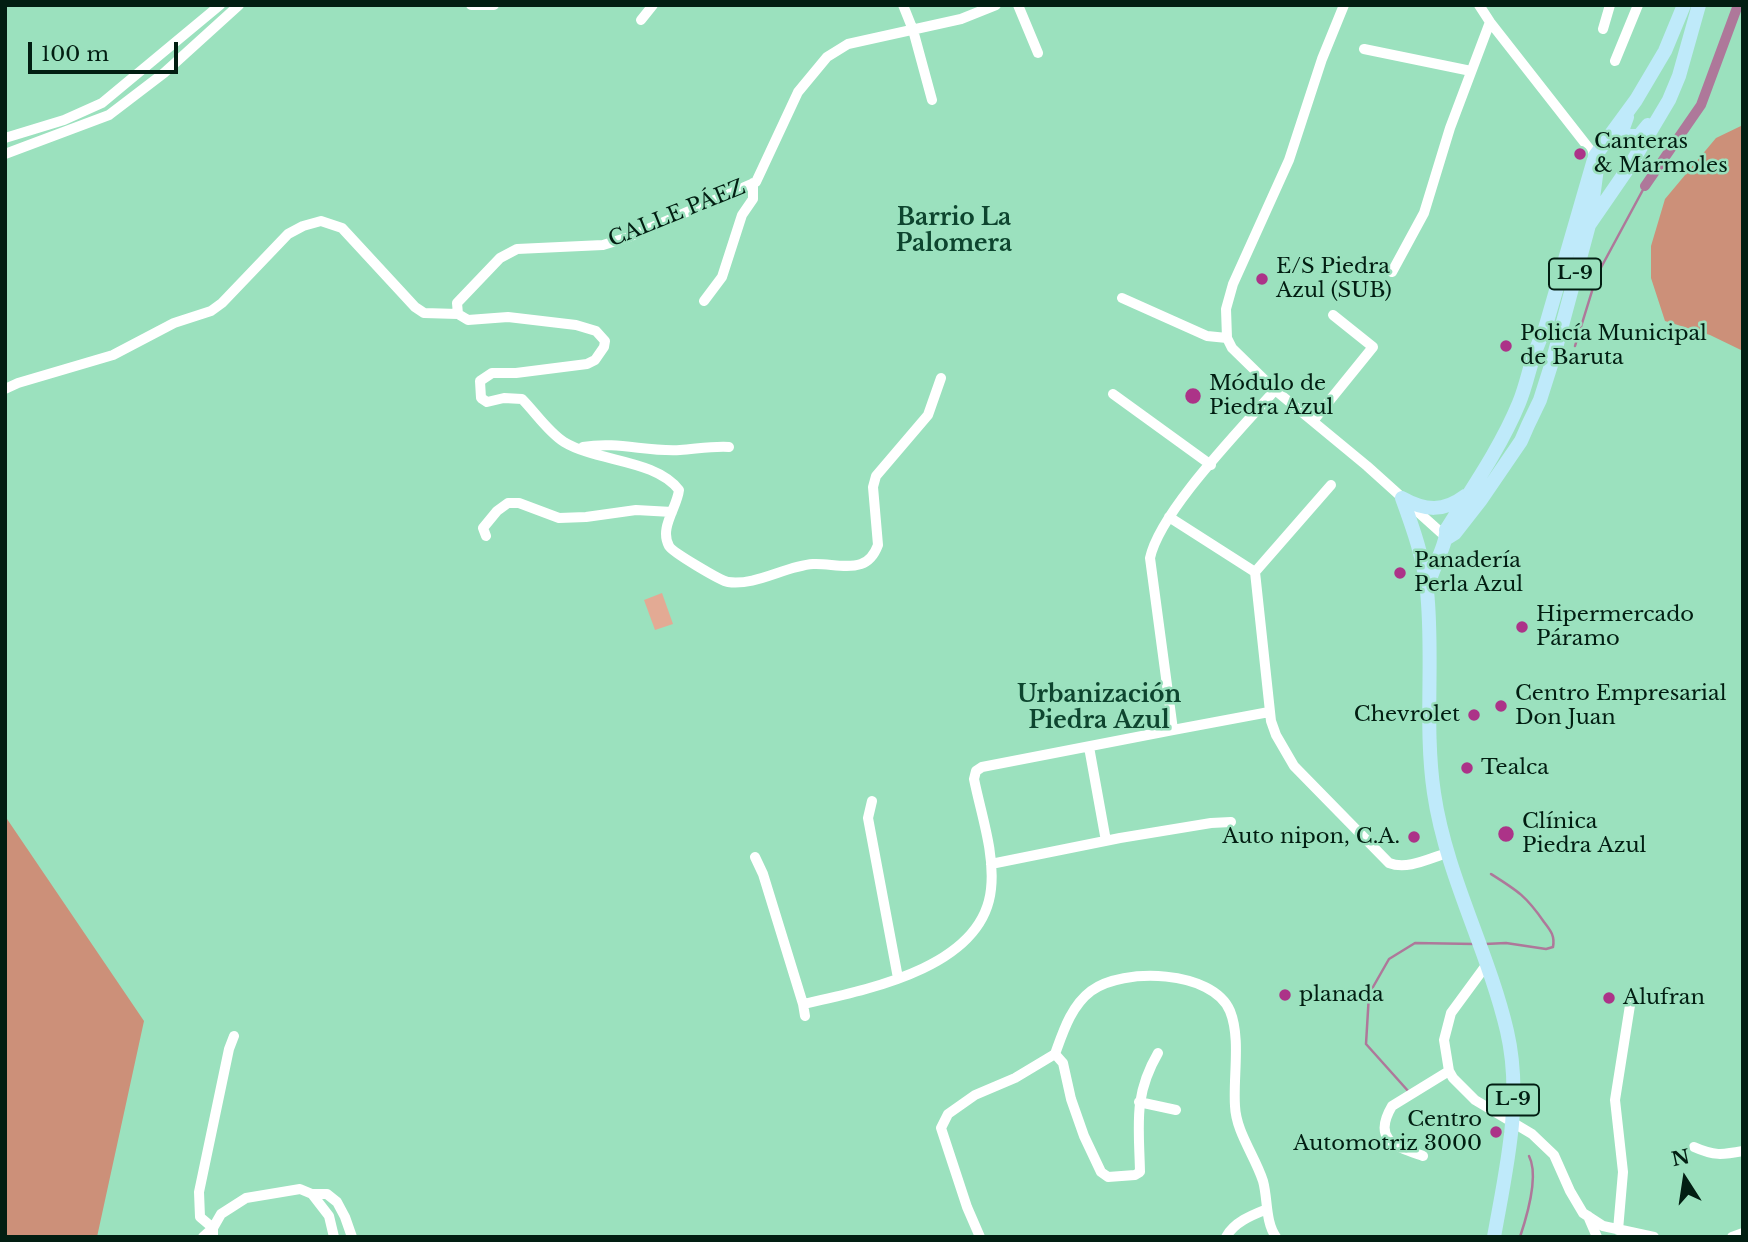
<!DOCTYPE html>
<html>
<head>
<meta charset="utf-8">
<style>
	body { margin:0 }
	#map { position:relative; width:1748px; height:1242px; overflow:hidden; background:#9be1be; font-family:"Libre Baskerville",serif }
	canvas { display:block }
	.frame { position:absolute; inset:0; border:7px solid #021e12; pointer-events:none }
	.north { position:absolute; left:1650px; top:1144px; width:70px; height:70px; -webkit-text-stroke:5px #9be1be; paint-order:stroke; rotate:348deg; font-size:19px; font-weight:700; line-height:28px; text-align:center; color:#021e12 }
	.north::after { content:''; display:block; margin:auto; width:24px; height:32px; background:#021e12; clip-path:polygon(50% 0,100% 100%,50% 72%,0 100%) }
	.scale { position:absolute; left:28px; top:42px; width:150px; height:32px; box-sizing:border-box; border:4px solid #021e12; border-top:0; padding-left:9px; font-size:21px; line-height:24px; white-space:nowrap; color:#021e12; -webkit-text-stroke:5px #9be1be; paint-order:stroke }
</style>
</head>
<body>
<div id="map">
<canvas width="1748" height="1242"></canvas>
<div class="frame"></div>
<div class="north">N</div>
<div class="scale">100 m</div>
</div>
<script>
const c = document.querySelector('canvas').getContext('2d');
c.lineJoin = 'round';
function fillPath(path, color) {
  c.fillStyle = color;
  c.fill(path, 'evenodd');
}
function trace(path, color, width, dash) {
  c.strokeStyle = color;
  c.lineWidth = width;
  c.lineCap = dash ? 'butt' : 'round';
  c.setLineDash(dash || []);
  c.stroke(path);
}
function drawText(font, color, halo, rows, align = 'center') {
  c.font = font + ' "Libre Baskerville",serif';
  c.lineWidth = 5;
  c.setLineDash([]);
  c.textBaseline = 'middle';
  c.strokeStyle = halo;
  c.fillStyle = color;
  for (const [text, x, y, turn = 0] of rows) {
    c.save();
    c.translate(x, y);
    c.rotate((+turn || 0) * Math.PI / 180);
    c.textAlign = isNaN(turn) ? turn : align;
    if (halo) c.strokeText(text, 0, 0);
    c.fillText(text, 0, 0);
    c.restore();
  }
}
const green = new Path2D(`
	M 662,593 L 673,624 L 655,630 L 644,600 Z`);
const forest = new Path2D(`
	M 1743,125 L 1743,351 L 1710,335 L 1665,321 L 1651,278 L 1651,246 L 1665,199 L 1716,138 Z
	M 5,816 L 144,1021 L 97,1237 L 5,1237 Z`);
const stream = new Path2D(`
	M 1575,346 L 1597,275 L 1645,186
	M 1485,944 L 1506,943 L 1546,949 L 1553,947 C 1555,936 1551,931 1544,922 C 1526,896 1518,891 1491,874
	M 1409,1092 L 1366,1044 L 1369,994 L 1389,959 L 1415,943 L 1475,944
	M 1520,1237 C 1527,1216 1539,1175 1529,1156`);
const canal = new Path2D(`
	M 1645,186 L 1701,105 L 1738,5`);
const minor = new Path2D(`
	M 471,5 L 494,5
	M 903,5 L 913,30 L 932,100
	M 1018,5 L 1038,53
	M 1344,5 L 1322,59 L 1289,160 L 1233,284 L 1226,309 L 1227,338 L 1232,348 L 1275,390 L 1367,466 L 1447,538
	M 1479,5 L 1490,22 L 1595,156
	M 641,20 L 653,5
	M 1603,29 L 1610,5
	M 1364,49 L 1471,71
	M 1615,61 L 1638,5
	M 5,138 L 64,120 L 102,103 L 220,5
	M 5,154 L 109,115 L 164,73 L 239,5
	M 1392,272 L 1424,213 L 1450,128 L 1490,22
	M 1122,298 L 1207,336 L 1227,338
	M 704,301 L 722,277 L 742,215 L 753,199 L 753,183
	M 941,378 L 928,415 L 876,476 L 873,487 L 878,545 C 875,553 870,561 861,564 C 846,569 828,563 813,564 C 785,566 756,586 728,582 C 721,581 672,552 669,546 C 659,528 677,508 679,490 C 655,459 597,462 564,442 C 548,432 535,412 522,399 L 504,398 L 487,402 L 481,398 L 480,381 L 492,373 L 516,373 L 587,364 L 595,360 L 604,347 L 605,341 L 596,331 L 576,325 L 508,317 L 468,320 L 458,314 L 457,303 L 500,258 L 517,249 L 603,245 L 629,237 L 756,182 L 798,92 L 827,57 L 848,44 L 961,19 L 996,5
	M 5,389 L 18,383 L 113,355 L 174,323 L 211,311 L 222,303 L 288,234 L 303,226 L 321,221 L 342,228 L 415,307 L 424,313 L 458,314
	M 1113,394 L 1211,465
	M 1313,421 L 1373,347 L 1333,315
	M 583,447 C 618,441 646,452 680,450 C 696,449 712,446 729,447
	M 1331,485 L 1255,572 L 1271,721 L 1276,735 L 1294,766 L 1389,863 C 1407,870 1428,859 1447,853
	M 1169,517 L 1255,572
	M 486,536 L 483,528 L 497,511 L 508,503 L 519,503 L 559,518 L 586,517 L 636,510 L 672,512
	M 1269,712 L 1173,730 L 1150,558 C 1160,511 1242,428 1275,390
	M 1089,747 L 1106,841
	M 872,801 L 868,818 L 898,978
	M 755,857 L 763,874 L 803,1004
	M 991,864 L 1120,838 L 1211,823 L 1231,822
	M 1487,964 L 1451,1013 L 1444,1040 L 1449,1071 L 1453,1078 L 1475,1100 L 1532,1134 L 1554,1155 L 1570,1191 L 1583,1213 L 1603,1226 L 1654,1237
	M 805,1016 L 803,1004 C 866,990 983,968 991,889 C 995,853 981,814 974,779 L 976,771 L 982,767 L 1173,730
	M 1158,1053 C 1133,1096 1139,1125 1140,1172 L 1135,1175 L 1108,1177 L 1101,1172 L 1084,1136 L 1071,1099 L 1063,1063 L 1055,1054 C 1063,1032 1071,1006 1091,991 C 1123,967 1213,970 1230,1011 C 1241,1038 1233,1077 1235,1106 C 1236,1132 1255,1156 1263,1181 C 1268,1199 1265,1221 1276,1237
	M 1139,1102 L 1176,1110
	M 1694,1147 C 1714,1156 1722,1155 1743,1151
	M 1423,1156 C 1395,1146 1372,1140 1392,1106 L 1449,1071
	M 312,1194 L 329,1216 L 334,1237
	M 1588,1216 L 1597,1237
	M 1618,1230 L 1623,1172 L 1615,1100 L 1631,999
	M 203,1237 L 213,1228 L 221,1214 L 246,1198 L 300,1189 L 312,1194 L 327,1194 L 337,1202 L 345,1217 L 352,1237
	M 213,1237 L 213,1228 L 200,1217 L 199,1192 L 229,1049 L 234,1036
	M 980,1237 L 967,1207 L 941,1128 L 948,1114 L 975,1095 L 1015,1078 L 1055,1054
	M 1226,1237 C 1234,1222 1252,1215 1267,1209
	M 1732,1237 L 1743,1233`);
const major = new Path2D(`
	M 1627,117 L 1623,128 L 1625,136 L 1639,136 L 1648,125
	M 1590,221 L 1597,168
	M 1402,498 C 1413,528 1424,559 1427,591 C 1434,658 1424,726 1434,793 C 1446,875 1488,950 1507,1031 C 1523,1100 1506,1169 1494,1237
	M 1402,498 C 1425,511 1444,512 1465,496
	M 1447,538 L 1455,533 L 1480,501 L 1521,441 L 1528,425 L 1540,400 L 1553,359 L 1589,225 L 1631,164 L 1669,100 L 1679,76 L 1699,5
	M 1428,585 C 1432,570 1448,541 1446,530 C 1471,490 1501,447 1519,403 C 1529,379 1531,354 1544,332 L 1595,156 L 1636,100 L 1665,51 L 1684,5`);
const markers = [
	[1580,154,7,"#ac3388"],
	[1262,279,7,"#ac3388"],
	[1506,346,7,"#ac3388"],
	[1193,396,9,"#ac3388"],
	[1400,573,7,"#ac3388"],
	[1522,627,7,"#ac3388"],
	[1501,706,7,"#ac3388"],
	[1474,715,7,"#ac3388"],
	[1467,768,7,"#ac3388"],
	[1506,834,9,"#ac3388"],
	[1414,837,7,"#ac3388"],
	[1285,995,7,"#ac3388"],
	[1609,998,7,"#ac3388"],
	[1496,1132,7,"#ac3388"]
];
const shields = [
	[1575,274,52],
	[1513,1100,52]
];
const shieldNames = [
	["L-9",1575,274],
	["L-9",1513,1100]
];
const poiNames = [
	["Canteras",1594,142],
	["& Mármoles",1594,166],
	["E/S Piedra",1276,267],
	["Azul (SUB)",1276,291],
	["Policía Municipal",1520,334],
	["de Baruta",1520,358],
	["Módulo de",1209,384],
	["Piedra Azul",1209,408],
	["Panadería",1414,561],
	["Perla Azul",1414,585],
	["Hipermercado",1536,615],
	["Páramo",1536,639],
	["Centro Empresarial",1515,694],
	["Don Juan",1515,718],
	["Chevrolet",1460,715,"right"],
	["Tealca",1481,768],
	["Clínica",1522,822],
	["Piedra Azul",1522,846],
	["Auto nipon, C.A.",1400,837,"right"],
	["planada",1299,995],
	["Alufran",1623,998],
	["Centro",1482,1120,"right"],
	["Automotriz 3000",1482,1144,"right"]
];
const streetNames = [
	["CALLE PÁEZ",677,214,-22]
];
const neighbourhoodNames = [
	["Barrio La",954,219],
	["Palomera",954,245],
	["Urbanización",1099,696],
	["Piedra Azul",1099,722]
];
fillPath(green, '#e3aa94');
fillPath(forest, '#cc9079');
trace(stream, '#ae789a', 2.5);
trace(canal, '#ae789a', 10);
trace(minor, '#fff', 10);
trace(major, '#bfeafa', 14);
for (const [x, y, r, color] of markers) {
  const dot = new Path2D();
  dot.arc(x, y, r, 0, 2 * Math.PI);
  c.fillStyle = color;
  c.fill(dot);
  trace(dot, '#9be1be', 2.5);
}
for (const [x, y, w] of shields) {
  const box = new Path2D();
  box.roundRect(x - w / 2, y - 15.5, w, 31, 5);
  c.fillStyle = '#9be1be';
  c.fill(box);
  trace(box, '#021e12', 2);
}
drawText('bold 19px', '#021e12', null, shieldNames);
drawText('21px', '#021e12', '#9be1be', poiNames, 'left');
drawText('21px', '#021e12', '#9be1be', streetNames);
drawText('bold 23px', '#0e452f', '#9be1be', neighbourhoodNames);
</script>
</body>
</html>
